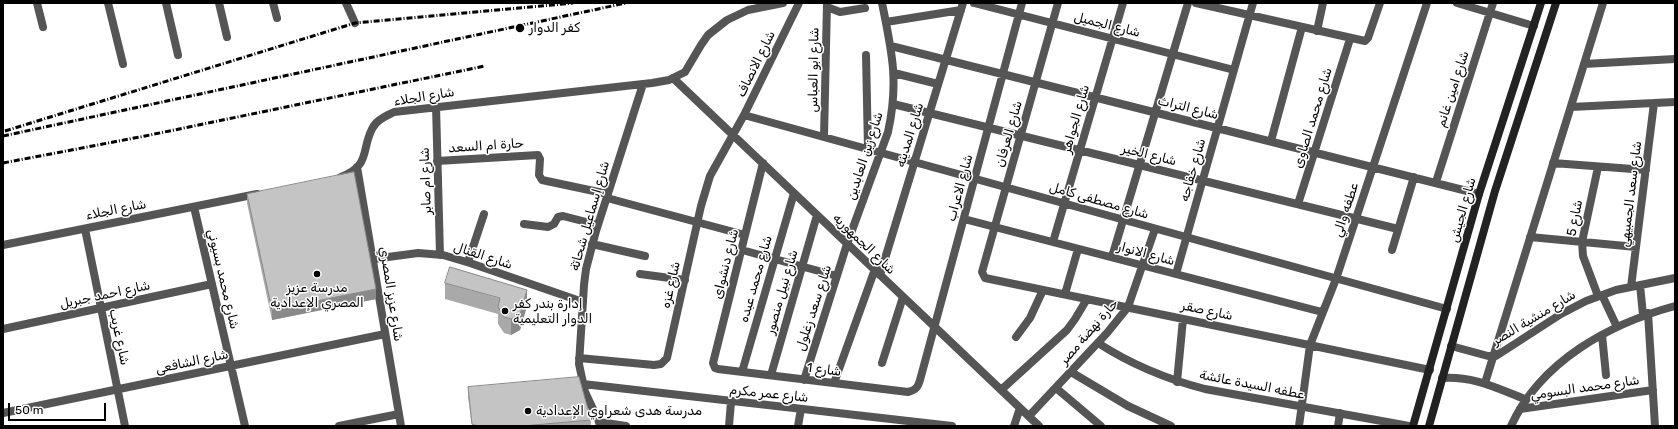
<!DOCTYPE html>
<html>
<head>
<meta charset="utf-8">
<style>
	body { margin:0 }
	#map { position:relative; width:1678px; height:429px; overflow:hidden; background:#fff; font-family:Rubik,sans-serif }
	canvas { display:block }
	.frame { position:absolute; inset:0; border:4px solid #000; pointer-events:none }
	.scale { position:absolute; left:8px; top:403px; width:98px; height:18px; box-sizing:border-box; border:2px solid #000; border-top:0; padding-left:5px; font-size:12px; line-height:14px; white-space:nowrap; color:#000; -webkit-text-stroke:3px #fff; paint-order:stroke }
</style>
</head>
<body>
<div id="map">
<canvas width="1678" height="429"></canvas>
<div class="frame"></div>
<div class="scale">50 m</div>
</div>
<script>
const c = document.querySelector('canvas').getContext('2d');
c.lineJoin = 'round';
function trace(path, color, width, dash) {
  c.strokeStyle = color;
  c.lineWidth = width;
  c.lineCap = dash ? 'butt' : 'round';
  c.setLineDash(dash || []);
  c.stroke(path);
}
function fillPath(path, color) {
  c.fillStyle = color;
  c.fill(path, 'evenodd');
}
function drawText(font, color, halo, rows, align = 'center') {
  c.font = font + ' Rubik,Vazirmatn,sans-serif';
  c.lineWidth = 3;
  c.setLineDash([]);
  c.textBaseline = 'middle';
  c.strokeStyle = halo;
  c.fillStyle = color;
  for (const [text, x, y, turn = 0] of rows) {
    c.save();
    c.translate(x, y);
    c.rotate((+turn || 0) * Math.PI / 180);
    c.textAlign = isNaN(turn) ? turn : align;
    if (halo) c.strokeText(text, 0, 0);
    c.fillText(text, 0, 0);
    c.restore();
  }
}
const service = new Path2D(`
	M 37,3 L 43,27
	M 827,7 L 840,12 L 865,8`);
const minor = new Path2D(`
	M 108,3 L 123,64
	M 166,3 L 178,55
	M 219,3 L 227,37
	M 273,3 L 277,18
	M 346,3 L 355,23
	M 974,3 L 1234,70
	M 1058,3 L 982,272 L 985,278 L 1430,370
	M 1196,3 L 1365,41 L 1368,38 L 1380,3
	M 1457,3 L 1534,26
	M 886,22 L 961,10
	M 1317,31 L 1323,3
	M 891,46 L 1479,194
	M 866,55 L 868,149
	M 1584,64 L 1675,59
	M 894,73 L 938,84
	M 673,78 L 1039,426
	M 893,104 L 1398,229
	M 436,106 L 440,255
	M 1571,107 L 1675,102
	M 744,115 L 1447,309
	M 824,137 L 827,3
	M 1271,141 L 1302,27
	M 437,161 L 538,155 L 540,159 L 539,175 L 542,180 L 608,194
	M 763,163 L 713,363 L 715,368 L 718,369 L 908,392 C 916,390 918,387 920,380 L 1022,3
	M 1553,163 L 1646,170
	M 357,167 L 401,426
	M 1598,167 L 1582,242 L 1583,256 L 1598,296
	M 341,177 C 371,165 361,150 372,129 C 376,120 386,116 394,112 L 652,83 L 669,80 L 685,72 L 701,45 L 708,35 L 727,20 L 748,10 L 783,3
	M 1436,182 L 1493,3
	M 607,198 L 745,235
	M 1298,204 L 1350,39
	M 194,207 L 245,426
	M 964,219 L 1322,312
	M 524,224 L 548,227 L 554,224 L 558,217 L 563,216 L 598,225
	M 85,229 L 125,426
	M 1530,237 L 1636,247
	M 1053,242 L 1123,3
	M 592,244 L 645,256
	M 3,245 L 257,194
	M 742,250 L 837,276
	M 1392,250 L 1414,177
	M 1112,257 L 1188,3
	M 373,259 L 418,253 L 443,255 L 470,263 L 583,302
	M 468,262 L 484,214
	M 640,274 L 685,280
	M 1176,274 L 1253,3
	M 880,275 L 963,3
	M 1640,285 L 1643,315
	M 1631,287 L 1654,103
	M 1065,294 L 1078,249
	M 1602,295 L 1617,327
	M 1648,313 L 1655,426
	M 3,329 L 212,284
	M 1602,335 L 1606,375
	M 1016,337 L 1030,318 L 1043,290
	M 1098,343 C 1132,365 1166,379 1205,389 L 1409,426
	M 1451,346 L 1488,356 L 1496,356 L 1561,314 L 1586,301 L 1616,290 L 1675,278
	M 579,358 L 654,365 L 661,364 L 667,358 L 701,206 L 710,176 L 744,115 L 799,3
	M 882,363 L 903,297
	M 742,372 L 794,193
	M 1071,372 L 1128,406 L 1171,426
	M 771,375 L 817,215
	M 1442,378 C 1474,376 1496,388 1525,399
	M 804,380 L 847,244 L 888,132 C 899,82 892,52 882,3
	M 1177,382 L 1183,319
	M 834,383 L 875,269
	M 1485,383 L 1603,3
	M 583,384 L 952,426
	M 1056,388 L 1101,426
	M 1001,390 L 1067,330 L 1075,319 L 1087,299
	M 1520,409 L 1653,390
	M 3,413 L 385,334
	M 1029,416 L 1107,333 L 1128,307 L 1155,229
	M 599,422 L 626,426
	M 339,426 L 399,414
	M 601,426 L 585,392 L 579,364 L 584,285 L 586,269 L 596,231 L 643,84
	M 729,426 L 731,402
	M 798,426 L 801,409
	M 1014,426 L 1020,408
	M 1299,426 L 1310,345 L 1336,279 L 1427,3
	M 1338,426 L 1340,413
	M 1511,426 C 1541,361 1609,324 1675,306`);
const secondary = new Path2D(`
	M 1413,426 L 1479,194 L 1541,3
	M 1429,426 L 1495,191 L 1556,3`);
const rail = new Path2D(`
	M 5,131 L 355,23 L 573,3
	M 3,136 L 626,3
	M 3,163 L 145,136 L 485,66`);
const wall = new Path2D(`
	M 247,194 L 376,299 L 272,320 L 247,203 Z
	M 445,283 L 527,306 L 520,330 L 511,335 L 504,333 L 498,324 L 498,314 L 445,299 Z
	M 468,387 L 591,420 L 591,426 L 472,426 L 468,397 Z`);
const shadedWall = new Path2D(`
	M 376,289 L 376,299 L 272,320 L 272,310 Z
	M 527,290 L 527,306 L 520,330 L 511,335 L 511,319 Z`);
const building = new Path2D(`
	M 354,172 L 376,289 L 272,310 L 247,194 Z
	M 450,267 L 527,290 L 520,314 L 511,319 L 504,317 L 498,307 L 500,298 L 445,283 Z
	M 579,377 L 591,420 L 522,426 L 477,426 L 472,424 L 468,387 Z`);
const markers = [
	[520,28,5,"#000"],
	[317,274,4,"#000"],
	[505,311,4,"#000"],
	[528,411,4,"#000"]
];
const streetNames = [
	["شارع الجميل",1107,25,14],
	["شارع الانصاف",756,64,-64],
	["شارع ابو العباس",814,70,-89],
	["شارع امين غانم",1453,89,-72],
	["شارع الجلاء",424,97,-9],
	["شارع التراث",1188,108,14],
	["شارع محمد الصاوى",1313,118,-73],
	["شارع الجواهر",1076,119,-74],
	["شارع العرفان",1009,134,-74],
	["شارع المدينه",910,135,-73],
	["حارة ام السعد",486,146,-4],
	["شارع الخير",1149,155,14],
	["شارع زين العابدين",865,156,-72],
	["شارع خفاجه",1193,170,-74],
	["شارع ام صابر",426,181,-92],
	["شارع الاعراب",960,188,-75],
	["شارع سعد الجمبيهي",1631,194,-83],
	["شارع مصطفى كامل",1099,201,16],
	["شارع الجلاء",116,210,-11],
	["عطفه والي",1346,210,-72],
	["شارع الجيش",1463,210,-74],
	["شارع إسماعيل شحاتة",590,216,-74],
	["شارع 5",1575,218,-79],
	["شارع الجمهوريه",864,244,44],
	["شارع الانوار",1146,254,15],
	["شارع القنال",483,256,18],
	["شارع دنشواى",726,264,-76],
	["شارع محمد بسيوني",223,279,77],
	["شارع محمد عبده",756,279,-74],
	["شارع غزه",671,285,-77],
	["شارع نبيل منصور",782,292,-74],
	["شارع عزيز المصري",391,294,81],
	["شارع احمد جبريل",105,295,-12],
	["شارع سعد زغلول",814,308,-72],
	["شارع صقر",1207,311,12],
	["شارع منشية النصر",1534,318,-31],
	["حارة نهضة مصر",1089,332,-49],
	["شارع غريب",119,337,78],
	["شارع الشافعى",192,362,-12],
	["شارع 1",824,370,7],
	["عطفه السيدة عائشة",1252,385,11],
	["شارع محمد البسومي",1585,388,-8],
	["شارع عمر مكرم",769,394,6]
];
const poiNames = [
	["كفر الدوار",529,28],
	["مدرسة عزيز",317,288,"center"],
	["المصري الإعدادية",317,303,"center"],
	["إدارة بندر كفر",513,304],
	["الدوار التعليمية",513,319],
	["مدرسة هدى شعراوي الإعدادية",536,411]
];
trace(service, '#555', 8);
trace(minor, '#555', 8);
trace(secondary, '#222', 8);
trace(rail, '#000', 3, [6, 2, 1, 2]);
fillPath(wall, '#a9a9a9');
fillPath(shadedWall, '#898989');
fillPath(building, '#c4c4c4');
trace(building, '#898989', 1);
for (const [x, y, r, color] of markers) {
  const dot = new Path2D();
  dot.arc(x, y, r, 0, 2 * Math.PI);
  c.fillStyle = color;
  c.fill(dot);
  trace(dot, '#fff', 1.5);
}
drawText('13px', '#000', '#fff', streetNames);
drawText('13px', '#000', '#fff', poiNames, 'left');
</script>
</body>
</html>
